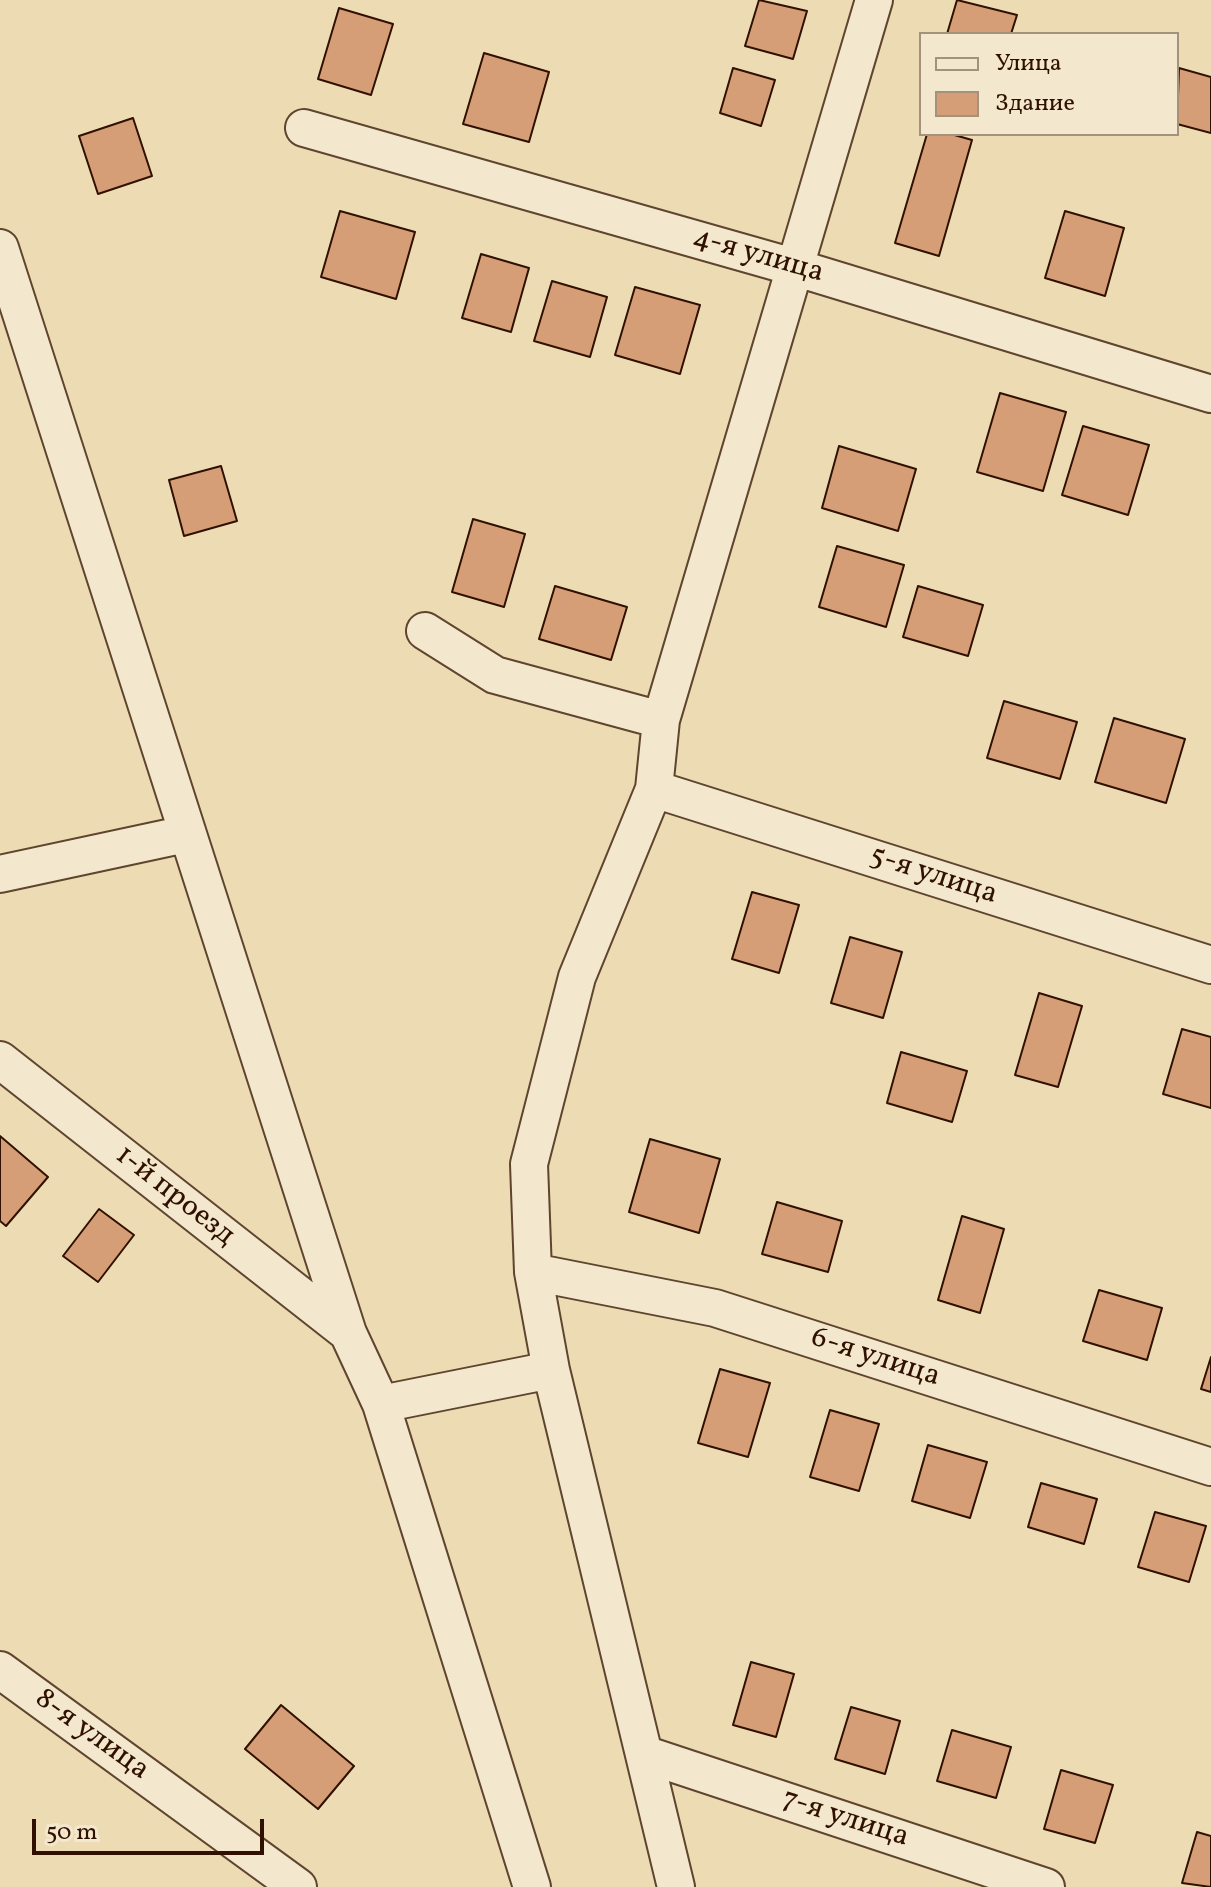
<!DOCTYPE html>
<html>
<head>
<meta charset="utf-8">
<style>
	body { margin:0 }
	#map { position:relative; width:1211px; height:1887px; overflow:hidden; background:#eddbb4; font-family:Vollkorn,serif }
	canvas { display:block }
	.legend { position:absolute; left:919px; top:32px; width:260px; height:104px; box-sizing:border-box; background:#f3e8ce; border:2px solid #a5927c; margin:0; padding:10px 14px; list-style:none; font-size:24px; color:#301101 }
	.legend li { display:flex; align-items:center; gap:16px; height:40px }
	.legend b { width:40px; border:2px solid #a5927c }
	.scale { position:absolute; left:32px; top:1819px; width:232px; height:36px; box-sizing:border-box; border:4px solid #301101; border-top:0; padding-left:10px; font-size:24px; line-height:28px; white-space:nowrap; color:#301101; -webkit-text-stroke:6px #f3e8ce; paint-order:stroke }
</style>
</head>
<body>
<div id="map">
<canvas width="1211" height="1887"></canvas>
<ul class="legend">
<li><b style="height:10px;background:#f3e8ce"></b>Улица</li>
<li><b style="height:22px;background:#d59e76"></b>Здание</li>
</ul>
<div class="scale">50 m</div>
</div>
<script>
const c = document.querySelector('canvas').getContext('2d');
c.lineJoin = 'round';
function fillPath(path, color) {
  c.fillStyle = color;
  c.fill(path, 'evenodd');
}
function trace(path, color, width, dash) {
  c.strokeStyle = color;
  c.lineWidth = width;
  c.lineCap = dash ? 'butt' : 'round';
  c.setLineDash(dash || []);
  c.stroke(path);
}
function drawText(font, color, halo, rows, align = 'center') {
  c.font = font + ' Vollkorn,serif';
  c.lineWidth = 6;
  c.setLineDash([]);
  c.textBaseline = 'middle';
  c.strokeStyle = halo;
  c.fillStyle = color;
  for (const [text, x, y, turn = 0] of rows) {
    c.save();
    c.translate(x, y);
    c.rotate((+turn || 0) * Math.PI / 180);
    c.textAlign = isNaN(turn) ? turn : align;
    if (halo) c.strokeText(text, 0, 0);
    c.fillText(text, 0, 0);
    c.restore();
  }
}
const building = new Path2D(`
	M 759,0 L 807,11 L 793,59 L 745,46 Z
	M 957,0 L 1017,15 L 1011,34 L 947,34 Z
	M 339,8 L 393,24 L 371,95 L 318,79 Z
	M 484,53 L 549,72 L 529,142 L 463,124 Z
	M 733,68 L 775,80 L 761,126 L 720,113 Z
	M 1179,68 L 1211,77 L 1211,133 L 1177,124 Z
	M 133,118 L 152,176 L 98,194 L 79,136 Z
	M 927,134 L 951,134 L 972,140 L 939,256 L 895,243 Z
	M 340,211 L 415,232 L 396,299 L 321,277 Z
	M 1065,211 L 1124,228 L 1105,296 L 1045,278 Z
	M 481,254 L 529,268 L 511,332 L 462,318 Z
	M 552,281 L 607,297 L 590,357 L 534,341 Z
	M 635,287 L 700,305 L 680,374 L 615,355 Z
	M 1000,393 L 1066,412 L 1043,491 L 977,472 Z
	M 1083,426 L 1149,445 L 1128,515 L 1062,495 Z
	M 839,446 L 916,469 L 898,531 L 822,508 Z
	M 221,466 L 237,521 L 184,536 L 169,480 Z
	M 473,519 L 525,534 L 504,607 L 452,592 Z
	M 837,546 L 904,565 L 886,627 L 819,607 Z
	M 555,586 L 627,607 L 611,660 L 539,639 Z
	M 918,586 L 983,605 L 968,656 L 903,637 Z
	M 1004,701 L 1077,722 L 1060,779 L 987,758 Z
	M 1114,718 L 1185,739 L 1166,803 L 1095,782 Z
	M 752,892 L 799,905 L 779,973 L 732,959 Z
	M 850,937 L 902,952 L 883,1018 L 831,1003 Z
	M 1039,993 L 1082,1006 L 1058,1087 L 1015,1075 Z
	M 1182,1029 L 1211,1037 L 1211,1108 L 1163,1094 Z
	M 901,1052 L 967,1071 L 952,1122 L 887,1103 Z
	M 0,1136 L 48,1177 L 6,1226 L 0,1221 Z
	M 650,1139 L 720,1159 L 699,1233 L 629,1212 Z
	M 777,1202 L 842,1221 L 828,1272 L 762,1254 Z
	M 99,1209 L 134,1235 L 98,1282 L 63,1256 Z
	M 962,1216 L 1004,1229 L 980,1313 L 938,1300 Z
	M 1099,1290 L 1162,1308 L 1147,1360 L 1083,1341 Z
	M 1211,1357 L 1211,1392 L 1201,1389 Z
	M 720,1369 L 770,1383 L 748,1457 L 698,1443 Z
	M 830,1410 L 879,1424 L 859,1491 L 810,1477 Z
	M 928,1445 L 987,1462 L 970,1518 L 912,1501 Z
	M 1041,1483 L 1097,1499 L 1084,1544 L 1028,1527 Z
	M 1155,1512 L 1206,1526 L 1189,1582 L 1138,1567 Z
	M 751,1662 L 794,1674 L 776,1737 L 733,1725 Z
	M 281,1705 L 354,1766 L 318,1809 L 245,1749 Z
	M 851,1707 L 900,1721 L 885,1774 L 835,1759 Z
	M 952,1730 L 1011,1747 L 996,1798 L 937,1781 Z
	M 1061,1770 L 1113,1785 L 1095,1843 L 1044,1829 Z
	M 1197,1832 L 1211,1836 L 1211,1887 L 1182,1883 Z`);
const minor = new Path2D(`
	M 304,128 L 797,268 L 1211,394
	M 0,248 L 348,1333 L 381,1404 L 532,1887
	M 425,631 L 495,675 L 661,720
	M 654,789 L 1211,965
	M 0,874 L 186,834
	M 0,1060 L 348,1333
	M 533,1272 L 715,1308 L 1211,1467
	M 381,1404 L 551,1370
	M 0,1670 L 298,1887
	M 644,1754 L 1046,1887
	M 676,1887 L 551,1370 L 533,1272 L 529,1164 L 577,977 L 654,789 L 661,720 L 874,0`);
const streetNames = [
	["4-я улица",758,257,16],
	["5-я улица",933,877,18],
	["1-й проезд",174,1197,38],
	["6-я улица",875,1359,18],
	["8-я улица",91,1736,36],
	["7-я улица",845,1820,18]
];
fillPath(building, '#d59e76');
trace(building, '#301101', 2);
trace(minor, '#5f442e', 40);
trace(minor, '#f3e8ce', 36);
drawText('30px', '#301101', '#f3e8ce', streetNames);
</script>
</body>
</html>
